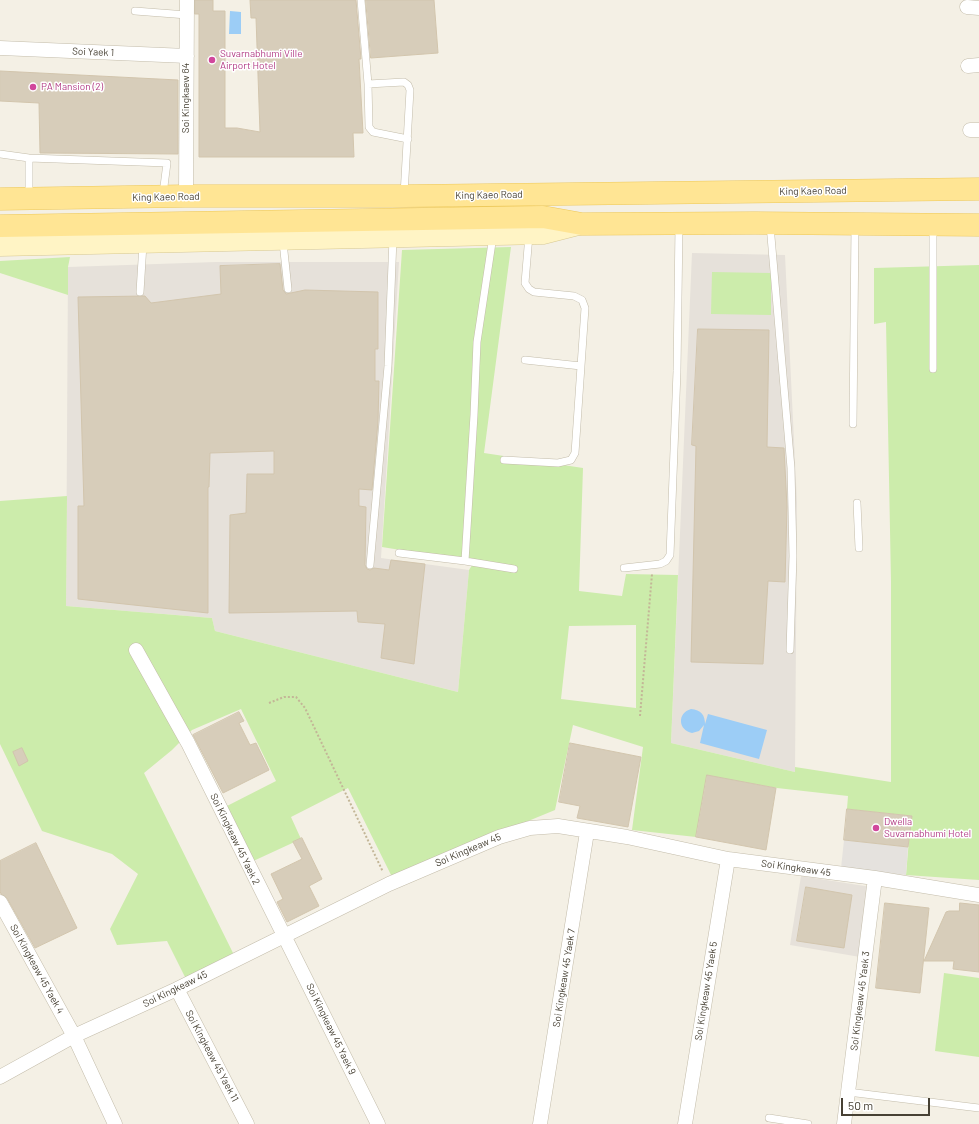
<!DOCTYPE html>
<html>
<head>
<meta charset="utf-8">
<style>
	body { margin:0 }
	#map { position:relative; width:979px; height:1124px; overflow:hidden; background:#f4f0e5; font-family:Barlow,sans-serif }
	canvas { display:block }
	.scale { position:absolute; left:841px; top:1098px; width:89px; height:18px; box-sizing:border-box; border:2px solid #474134; border-top:0; padding-left:5px; font-size:12px; line-height:14px; white-space:nowrap; color:#474134; -webkit-text-stroke:3px #fff; paint-order:stroke }
</style>
</head>
<body>
<div id="map">
<canvas width="979" height="1124"></canvas>
<div class="scale">50 m</div>
</div>
<script>
const c = document.querySelector('canvas').getContext('2d');
c.lineJoin = 'round';
function fillPath(path, color) {
  c.fillStyle = color;
  c.fill(path, 'evenodd');
}
function trace(path, color, width, dash) {
  c.strokeStyle = color;
  c.lineWidth = width;
  c.lineCap = dash ? 'butt' : 'round';
  c.setLineDash(dash || []);
  c.stroke(path);
}
function drawText(font, color, halo, rows, align = 'center') {
  c.font = font + ' Barlow,sans-serif';
  c.lineWidth = 3;
  c.setLineDash([]);
  c.textBaseline = 'middle';
  c.strokeStyle = halo;
  c.fillStyle = color;
  for (const [text, x, y, turn = 0] of rows) {
    c.save();
    c.translate(x, y);
    c.rotate((+turn || 0) * Math.PI / 180);
    c.textAlign = isNaN(turn) ? turn : align;
    if (halo) c.strokeText(text, 0, 0);
    c.fillText(text, 0, 0);
    c.restore();
  }
}
const industrial = new Path2D(`
	M 692,253 L 785,255 L 797,503 L 795,772 L 671,743 Z
	M 216,262 L 399,262 L 381,558 L 469,570 L 458,692 L 215,631 L 212,618 L 66,606 L 68,267 Z
	M 801,876 L 871,887 L 860,957 L 790,945 Z`);
const green = new Path2D(`
	M 511,247 L 484,453 L 583,468 L 579,591 L 622,596 L 626,574 L 678,575 L 671,743 L 795,772 L 795,767 L 891,782 L 891,582 L 886,322 L 874,324 L 874,268 L 979,265 L 979,880 L 906,875 L 911,816 L 847,809 L 848,796 L 777,788 L 707,776 L 696,837 L 632,830 L 643,747 L 573,725 L 555,810 L 392,877 L 348,788 L 291,817 L 301,839 L 249,863 L 225,807 L 276,781 L 241,709 L 192,730 L 172,750 L 144,773 L 234,955 L 186,979 L 167,941 L 117,945 L 110,929 L 138,874 L 112,854 L 42,831 L 0,744 L 0,501 L 67,496 L 66,606 L 212,618 L 215,631 L 458,692 L 469,570 L 474,562 L 382,547 L 402,250 ZM 636,625 L 636,708 L 561,699 L 569,626 Z
	M 70,257 L 68,267 L 68,295 L 0,273 L 0,261 Z
	M 712,272 L 771,273 L 771,315 L 711,314 Z
	M 944,973 L 979,978 L 979,1057 L 935,1051 Z`);
const parking = new Path2D(`
	M 844,840 L 908,847 L 906,875 L 841,868 Z`);
const water = new Path2D(`
	M 230,11 L 241,12 L 241,34 L 229,34 Z
	M 691,709 C 701,710 705,715 705,724 L 708,714 L 767,730 L 759,759 L 700,743 L 704,725 L 699,731 L 692,733 C 678,730 677,713 691,709 Z`);
const building = new Path2D(`
	M 195,0 L 213,0 L 213,11 L 225,11 L 225,128 L 237,128 L 260,132 L 256,18 L 251,18 L 250,0 L 356,0 L 361,59 L 359,59 L 363,133 L 353,133 L 354,157 L 199,157 L 199,14 L 195,14 Z
	M 366,0 L 434,0 L 438,53 L 371,58 Z
	M 0,71 L 178,80 L 178,154 L 40,153 L 39,103 L 0,101 Z
	M 280,264 L 283,290 L 286,294 L 305,290 L 378,292 L 378,349 L 375,349 L 375,381 L 379,381 L 378,421 L 372,490 L 359,489 L 359,506 L 366,507 L 365,565 L 367,569 L 370,570 L 374,568 L 389,570 L 391,560 L 425,564 L 414,664 L 381,658 L 385,624 L 358,622 L 357,611 L 229,613 L 230,515 L 246,513 L 247,474 L 274,474 L 274,451 L 210,453 L 209,487 L 208,487 L 208,613 L 78,599 L 78,506 L 84,506 L 78,297 L 145,296 L 151,303 L 221,294 L 220,266 Z
	M 698,329 L 769,330 L 767,447 L 784,448 L 787,507 L 785,582 L 768,581 L 763,664 L 691,662 L 696,446 L 692,445 Z
	M 239,712 L 244,721 L 239,723 L 250,745 L 256,743 L 269,770 L 223,793 L 193,735 Z
	M 570,743 L 641,757 L 628,827 L 577,818 L 580,806 L 559,802 Z
	M 22,748 L 28,761 L 19,766 L 13,752 Z
	M 707,775 L 776,788 L 766,850 L 696,837 Z
	M 847,809 L 912,816 L 908,847 L 844,840 Z
	M 302,838 L 322,879 L 309,886 L 319,906 L 287,922 L 277,902 L 283,899 L 271,874 L 302,859 L 293,842 Z
	M 36,843 L 77,928 L 35,948 L 7,898 L 1,894 L 0,891 L 0,861 Z
	M 806,887 L 852,895 L 844,948 L 797,941 Z
	M 885,903 L 929,908 L 920,993 L 876,988 Z
	M 960,903 L 979,905 L 979,972 L 953,969 L 954,961 L 924,961 L 946,912 L 949,911 L 959,911 Z`);
const path = new Path2D(`
	M 269,703 L 284,697 L 296,697 L 305,708 L 383,872
	M 640,716 L 652,574`);
const service = new Path2D(`
	M 361,0 L 368,84 L 369,127 L 373,132 L 408,139
	M 135,11 L 187,15
	M 368,84 L 404,82 L 408,85 L 410,90 L 404,195
	M 0,154 L 29,158 L 167,163 L 163,194
	M 29,158 L 29,197
	M 770,225 L 791,468 L 793,556 L 790,650
	M 933,227 L 933,369
	M 283,242 L 288,289
	M 140,292 L 143,244
	M 525,360 L 581,366
	M 853,424 L 855,226
	M 504,460 L 558,463 L 571,460 L 575,453 L 585,308 L 582,300 L 574,296 L 534,292 L 529,289 L 525,283 L 529,235
	M 857,503 L 859,548
	M 399,553 L 465,561 L 514,569
	M 465,561 L 474,415 L 477,342 L 493,236
	M 370,565 L 388,366 L 393,238
	M 624,568 L 660,564 L 666,561 L 670,555 L 677,371 L 679,226
	M 848,1092 L 979,1108
	M 769,1118 L 808,1124`);
const minor = new Path2D(`
	M 967,7 L 979,8
	M 0,48 L 187,56
	M 968,66 L 979,65
	M 970,130 L 979,130
	M 186,196 L 187,0
	M 136,650 L 188,743 L 378,1124
	M 0,902 L 74,1036 L 115,1124
	M 177,989 L 247,1124
	M 0,1077 L 74,1036 L 177,989 L 389,884 L 499,837 L 530,828 L 558,826 L 627,837 L 728,859 L 875,878 L 979,895
	M 540,1124 L 587,832
	M 685,1124 L 728,859
	M 844,1124 L 875,878`);
const secondary = new Path2D(`
	M 0,246 L 543,234 L 582,224`);
const primary = new Path2D(`
	M 0,199 L 186,196 L 404,196 L 979,189
	M 0,226 L 543,217 L 582,224 L 755,223 L 979,225`);
const markers = [
	[212,60,4,"#d1479c"],
	[33,87,4,"#d1479c"],
	[876,828,4,"#d1479c"]
];
const streetNames = [
	["Soi Yaek 1",93,52,2],
	["Soi Kingkaew 64",186,98,-90],
	["King Kaeo Road",813,191,-1],
	["King Kaeo Road",489,195,-1],
	["King Kaeo Road",166,197,-1],
	["Soi Kingkeaw 45 Yaek 2",235,839,64],
	["Soi Kingkeaw 45",468,850,-23],
	["Soi Kingkeaw 45",796,868,8],
	["Soi Kingkeaw 45 Yaek 4",37,969,61],
	["Soi Kingkeaw 45 Yaek 7",564,978,-81],
	["Soi Kingkeaw 45",175,989,-26],
	["Soi Kingkeaw 45 Yaek 5",706,991,-81],
	["Soi Kingkeaw 45 Yaek 3",860,1001,-83],
	["Soi Kingkeaw 45 Yaek 9",331,1029,64],
	["Soi Kingkeaw 45 Yaek 11",212,1056,62]
];
const hotelNames = [
	["Suvarnabhumi Ville",220,54],
	["Airport Hotel",220,66],
	["PA Mansion (2)",41,87],
	["Dwella",884,822],
	["Suvarnabhumi Hotel",884,834]
];
fillPath(industrial, '#e6e1da');
fillPath(green, '#ccecab');
fillPath(parking, '#e5e2de');
fillPath(water, '#9ccdf6');
fillPath(building, '#d7cdba');
trace(building, '#d2c5ad', 1);
trace(service, '#c3bcaa', 8);
trace(minor, '#c3bcaa', 15);
trace(secondary, '#d7c891', 21);
trace(primary, '#edc85a', 23);
trace(path, '#c3b697', 2, [2, 2]);
trace(service, '#fff', 7);
trace(minor, '#fff', 14);
trace(secondary, '#fff4c5', 20);
trace(primary, '#ffe594', 22);
for (const [x, y, r, color] of markers) {
  const dot = new Path2D();
  dot.arc(x, y, r, 0, 2 * Math.PI);
  c.fillStyle = color;
  c.fill(dot);
  trace(dot, '#fff', 1.5);
}
drawText('10px', '#474134', '#fff', streetNames);
drawText('10px', '#b23c85', '#fff', hotelNames, 'left');
</script>
</body>
</html>
